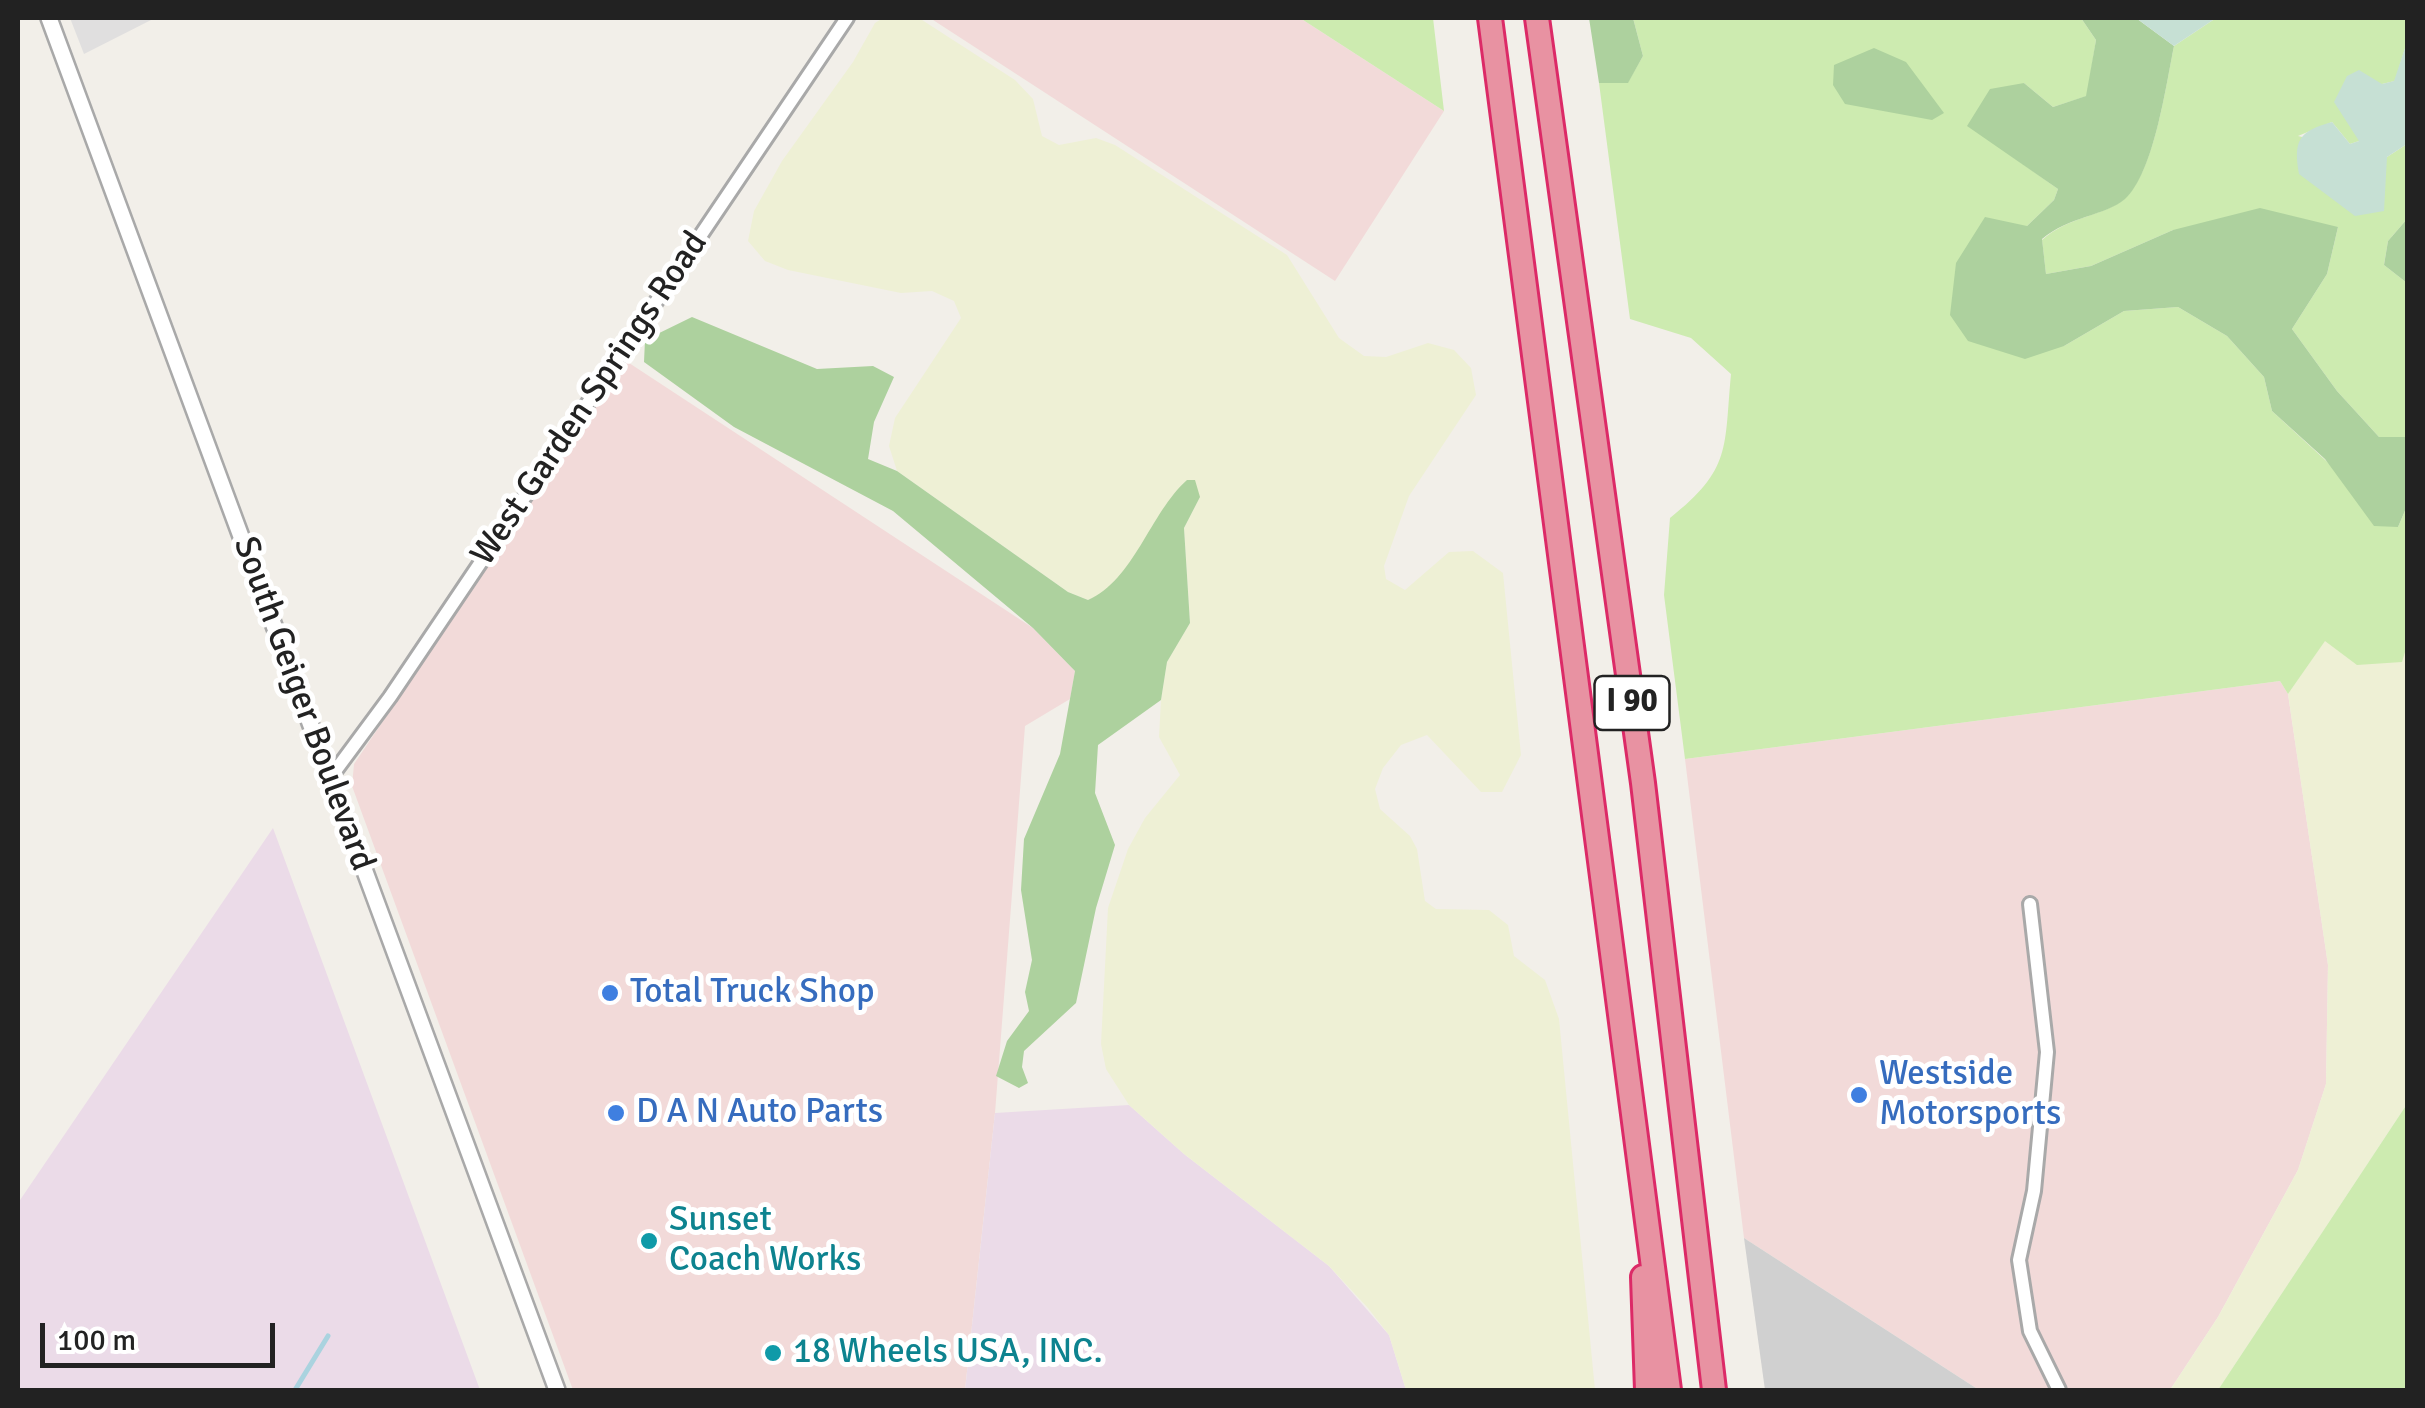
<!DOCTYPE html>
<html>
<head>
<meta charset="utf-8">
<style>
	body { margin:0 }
	#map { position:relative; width:2425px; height:1408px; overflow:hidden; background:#f2efe9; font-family:Signika,sans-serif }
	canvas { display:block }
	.frame { position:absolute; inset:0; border:20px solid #222; pointer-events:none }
	.scale { position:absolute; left:40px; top:1323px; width:235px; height:45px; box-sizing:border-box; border:5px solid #222; border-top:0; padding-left:12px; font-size:30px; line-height:35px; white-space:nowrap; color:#222; -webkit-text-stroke:8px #fff; paint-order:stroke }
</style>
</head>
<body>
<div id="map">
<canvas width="2425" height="1408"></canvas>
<div class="frame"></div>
<div class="scale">100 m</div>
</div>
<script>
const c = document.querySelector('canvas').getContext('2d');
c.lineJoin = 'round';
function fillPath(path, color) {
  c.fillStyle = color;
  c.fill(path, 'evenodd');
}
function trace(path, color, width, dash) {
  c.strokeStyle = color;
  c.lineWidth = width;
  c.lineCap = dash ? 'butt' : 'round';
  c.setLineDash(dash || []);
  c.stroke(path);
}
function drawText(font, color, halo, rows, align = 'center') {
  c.font = font + ' Signika,sans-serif';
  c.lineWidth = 10;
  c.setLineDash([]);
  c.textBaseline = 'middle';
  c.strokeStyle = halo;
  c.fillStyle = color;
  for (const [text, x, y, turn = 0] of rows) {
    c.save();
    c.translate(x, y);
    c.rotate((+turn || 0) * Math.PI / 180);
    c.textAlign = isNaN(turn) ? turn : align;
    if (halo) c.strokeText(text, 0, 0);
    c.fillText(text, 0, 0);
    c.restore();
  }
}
const residential = new Path2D(`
	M 70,18 L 155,18 L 84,54 Z`);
const commercial = new Path2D(`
	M 930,18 L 1300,18 L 1444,111 L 1335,281 Z
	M 626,361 L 1033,628 L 1075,671 L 1070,699 L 1025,726 L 995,1113 L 965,1390 L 573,1390 L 352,786 L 354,764 Z
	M 2280,681 L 2288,694 L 2328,965 L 2326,1084 L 2298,1170 L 2218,1317 L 2170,1390 L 1979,1390 L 1744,1238 L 1685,759 Z`);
const industrial = new Path2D(`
	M 273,828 L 480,1390 L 18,1390 L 18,1203 Z
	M 1129,1105 L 1184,1154 L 1329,1266 L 1389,1335 L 1406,1390 L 965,1390 L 995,1113 Z`);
const religious = new Path2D(`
	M 1744,1238 L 1979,1390 L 1765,1390 Z`);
const farmland = new Path2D(`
	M 883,18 L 919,18 L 1015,80 L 1033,99 L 1042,136 L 1059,145 L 1096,138 L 1115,145 L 1287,255 L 1339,338 L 1364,356 L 1386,357 L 1428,343 L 1454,350 L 1471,368 L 1476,395 L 1409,496 L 1384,566 L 1386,579 L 1405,590 L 1449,552 L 1473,551 L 1503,573 L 1521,755 L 1502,792 L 1481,792 L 1427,735 L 1401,745 L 1383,768 L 1375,789 L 1380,809 L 1410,836 L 1417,849 L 1425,901 L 1436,909 L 1489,910 L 1508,925 L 1514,956 L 1545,980 L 1559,1019 L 1595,1390 L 1406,1390 L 1389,1335 L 1368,1308 L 1329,1266 L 1184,1154 L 1129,1105 L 1106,1069 L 1101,1044 L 1108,908 L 1128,849 L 1145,818 L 1180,775 L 1159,737 L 1161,700 L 1167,662 L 1190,623 L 1184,528 L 1200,497 L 1102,594 L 1088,600 L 1068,592 L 897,471 L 889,446 L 895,418 L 961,318 L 954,301 L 932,291 L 901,293 L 788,270 L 765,261 L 748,241 L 754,211 L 782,161 L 853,62 L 875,23 Z
	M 2325,640 L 2401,662 L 2407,642 L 2407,1104 L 2218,1390 L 2170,1390 L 2218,1317 L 2298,1170 L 2326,1084 L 2328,965 L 2288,694 Z`);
const grass = new Path2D(`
	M 1300,18 L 1433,18 L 1444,111 Z
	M 1633,18 L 2081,18 L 2096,40 L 2087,96 L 2053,107 L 2024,83 L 1968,125 L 2058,189 L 2054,200 L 2027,226 L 2064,346 L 2124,311 L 2178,307 L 2227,336 L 2264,377 L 2272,411 L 2398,527 L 2407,506 L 2408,642 L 2402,662 L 2357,665 L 2325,641 L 2288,694 L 2280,681 L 1685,759 L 1664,595 L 1670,518 C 1732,469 1724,448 1731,374 L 1691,338 L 1630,319 L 1599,83 L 1628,82 L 1643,56 Z
	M 2216,18 L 2407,18 L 2407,42 L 2395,81 L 2382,84 L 2359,141 L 2350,144 L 2332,122 L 2298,136 L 2387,157 L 2407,144 L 2407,219 L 2388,241 L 2384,265 L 2407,283 L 2407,437 L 2379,437 L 2337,391 L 2292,329 L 2327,274 L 2338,227 L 2173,230 L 2091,266 L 2046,274 L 2042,240 C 2069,216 2104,216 2124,199 C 2154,174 2166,84 2174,46 Z
	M 2407,1104 L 2407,1390 L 2218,1390 Z`);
const forest = new Path2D(`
	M 1589,18 L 1633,18 L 1643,56 L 1628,83 L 1599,83 Z
	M 2081,18 L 2136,18 L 2174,46 C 2166,85 2154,173 2125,199 C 2105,216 2069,216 2042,239 L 2046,274 L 2091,266 L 2173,230 L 2260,208 L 2338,227 L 2327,274 L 2292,329 L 2337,391 L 2379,437 L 2407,437 L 2407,506 L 2398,527 L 2374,526 L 2325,459 L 2272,411 L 2264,377 L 2227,336 L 2178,307 L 2124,311 L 2064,346 L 2025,359 L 1968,341 L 1950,315 L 1956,263 L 1985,217 L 2027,226 L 2054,200 L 2058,189 L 1967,126 L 1990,89 L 2024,83 L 2053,107 L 2086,96 L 2096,40 Z
	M 1874,48 L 1906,62 L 1944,113 L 1932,120 L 1845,104 L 1833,85 L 1834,65 Z
	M 2407,219 L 2407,283 L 2384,265 L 2388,241 Z
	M 692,317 L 817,369 L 873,366 L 894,377 L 874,422 L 868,459 L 897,471 L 1068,592 L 1088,600 C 1134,580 1150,513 1187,480 L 1195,480 L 1200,497 L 1184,528 L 1190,623 L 1167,662 L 1161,700 L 1098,745 L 1095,793 L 1115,845 L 1096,908 L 1076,1003 L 1024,1051 L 1022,1067 L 1028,1083 L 1019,1088 L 996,1076 L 1007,1041 L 1029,1011 L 1025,992 L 1032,960 L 1021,890 L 1024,839 L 1060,754 L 1075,671 L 1033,628 L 893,511 L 734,427 L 644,362 L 645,340 Z`);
const wetland = new Path2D(`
	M 2136,18 L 2216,18 L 2174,46 Z
	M 2407,42 L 2407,144 L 2387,157 L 2384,211 L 2355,216 L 2299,174 C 2293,140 2299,131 2332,122 L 2350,144 L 2359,141 L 2334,102 L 2347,76 L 2359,70 L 2382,84 L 2394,81 Z`);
const stream = new Path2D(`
	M 295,1390 L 328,1336`);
const minor = new Path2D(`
	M 330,778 L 390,697 L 847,18
	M 2030,904 L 2047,1052 L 2034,1191 L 2019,1260 L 2030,1331 L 2059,1390`);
const tertiary = new Path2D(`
	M 49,18 L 557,1390`);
const motorway = new Path2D(`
	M 1490,18 L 1669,1390
	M 1537,18 L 1643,783 L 1714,1390
	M 1643,1277 L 1647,1390`);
const markers = [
	[610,993,10,"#3f7fe0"],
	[1859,1095,10,"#3f7fe0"],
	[616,1113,10,"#3f7fe0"],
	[649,1241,10,"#0f9aa8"],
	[773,1353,10,"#0f9aa8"]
];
const shields = [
	[1632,703,75]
];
const shieldNames = [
	["I 90",1632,703]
];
const streetNames = [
	["West Garden Springs Road",590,399,-56],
	["South Geiger Boulevard",303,704,70]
];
const shopNames = [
	["Total Truck Shop",630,993],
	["Westside",1879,1075],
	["Motorsports",1879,1115],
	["D A N Auto Parts",636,1113]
];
const cultureNames = [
	["Sunset",669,1221],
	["Coach Works",669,1261],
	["18 Wheels USA, INC.",793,1353]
];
fillPath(residential, '#e0dfdf');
fillPath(commercial, '#f2dad9');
fillPath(industrial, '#ebdbe8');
fillPath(religious, '#d0d0d0');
fillPath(farmland, '#eef0d5');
fillPath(grass, '#cdebb0');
fillPath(forest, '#add19e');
fillPath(wetland, '#c6e0d4');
trace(stream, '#aad3df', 5);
trace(minor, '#a9a9a9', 18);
trace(tertiary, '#a9a9a9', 20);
trace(motorway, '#dc2a67', 28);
trace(minor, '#fff', 12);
trace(tertiary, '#fff', 15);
trace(motorway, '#e892a2', 22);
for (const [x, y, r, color] of markers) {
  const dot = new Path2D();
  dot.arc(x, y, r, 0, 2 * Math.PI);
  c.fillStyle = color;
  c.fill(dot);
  trace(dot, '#fff', 4);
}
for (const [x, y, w] of shields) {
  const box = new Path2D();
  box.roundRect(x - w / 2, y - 27, w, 54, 8);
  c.fillStyle = '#fff';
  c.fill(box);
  trace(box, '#222', 2.5);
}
drawText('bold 32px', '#222', null, shieldNames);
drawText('35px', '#222', '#fff', streetNames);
drawText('35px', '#366cbe', '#fff', shopNames, 'left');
drawText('35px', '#0d838f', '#fff', cultureNames, 'left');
</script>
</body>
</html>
